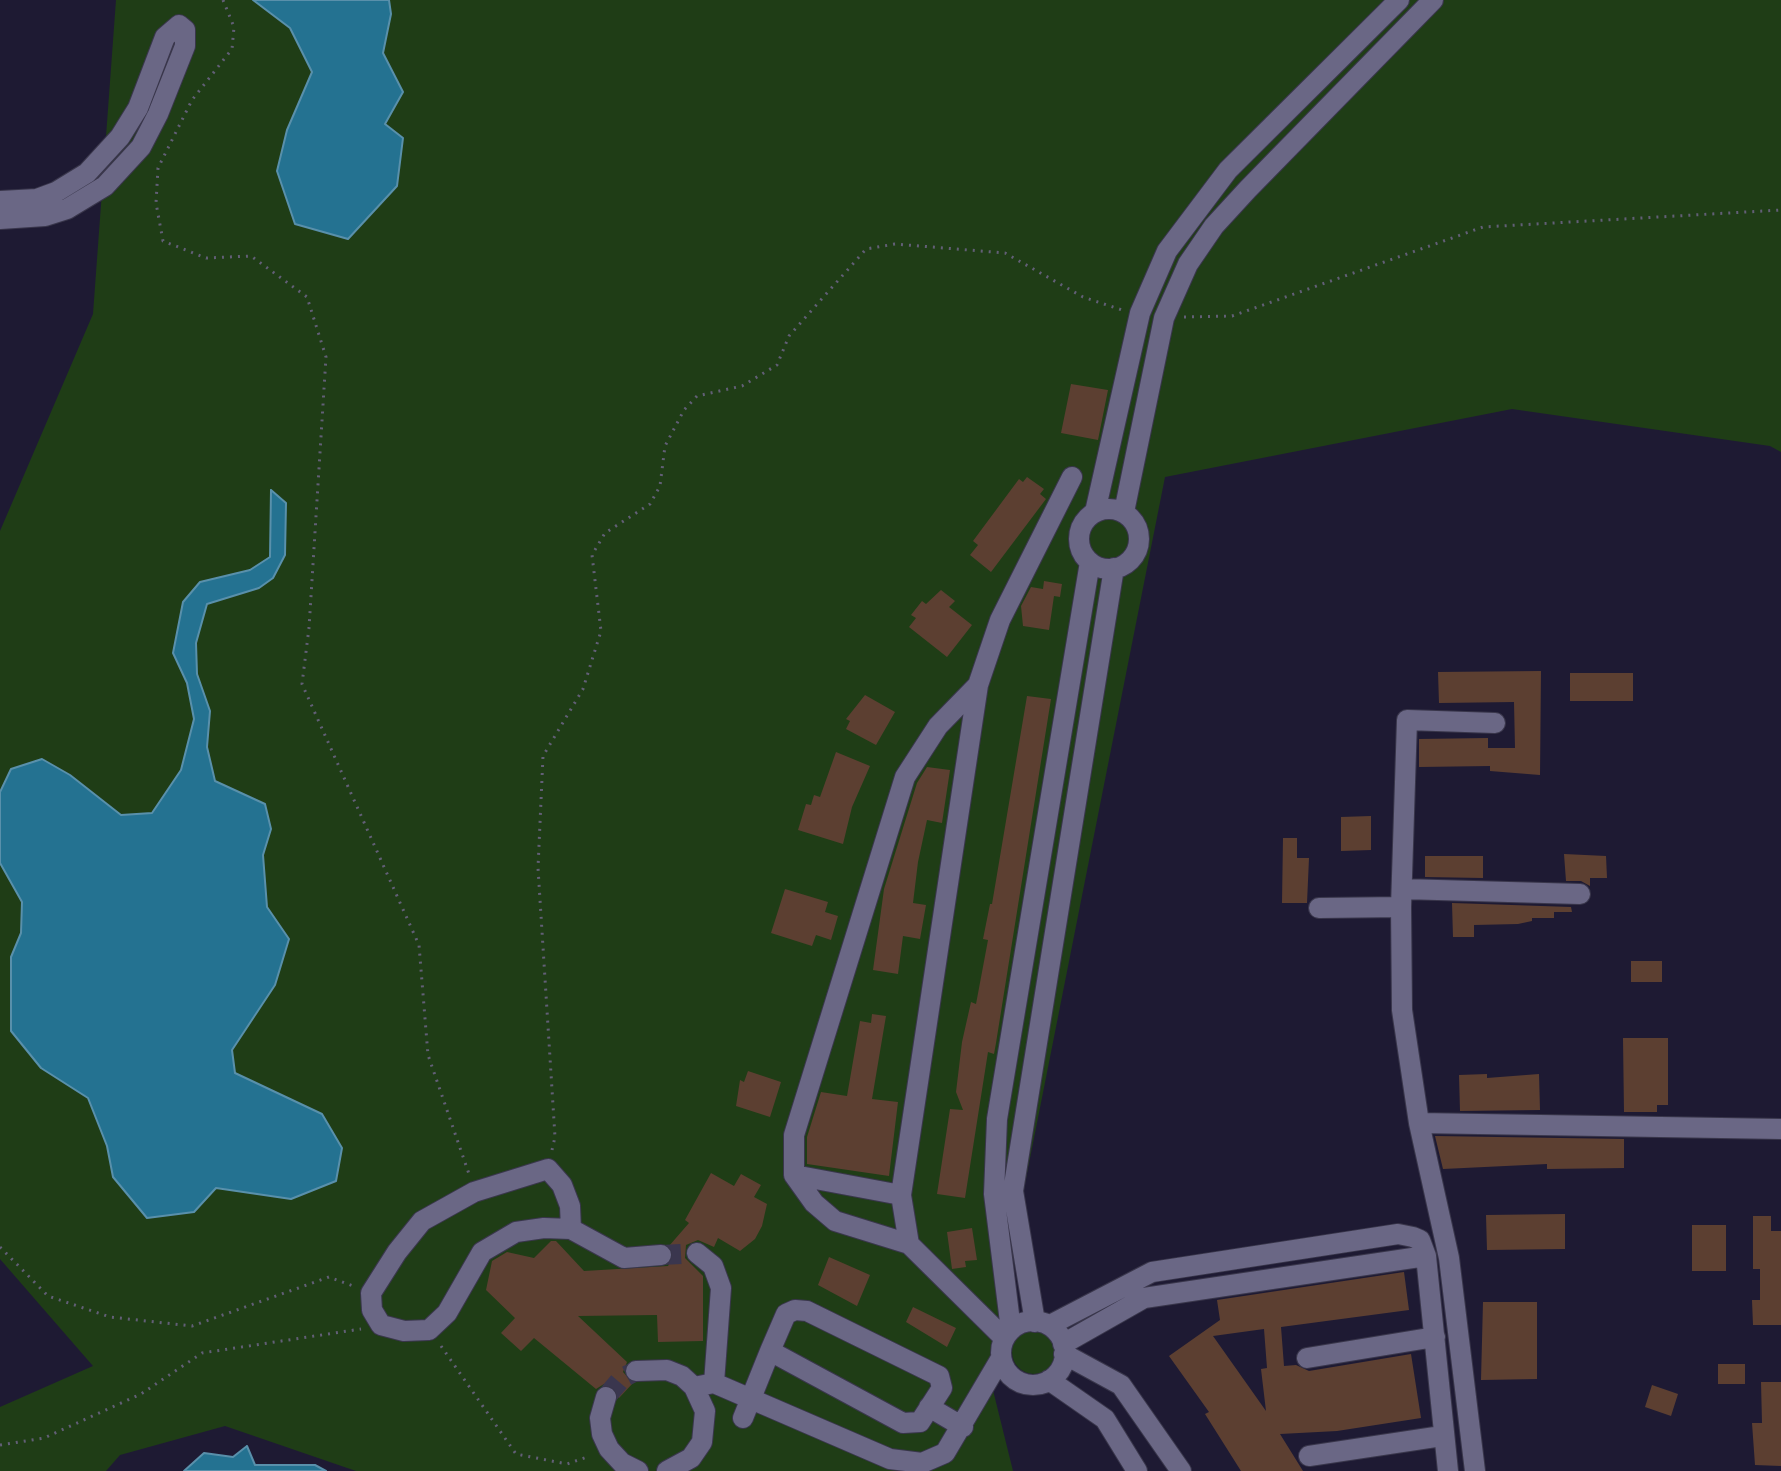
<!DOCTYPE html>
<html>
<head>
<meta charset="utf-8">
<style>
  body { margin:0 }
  canvas { display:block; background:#1e1a33 }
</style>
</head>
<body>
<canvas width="1781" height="1471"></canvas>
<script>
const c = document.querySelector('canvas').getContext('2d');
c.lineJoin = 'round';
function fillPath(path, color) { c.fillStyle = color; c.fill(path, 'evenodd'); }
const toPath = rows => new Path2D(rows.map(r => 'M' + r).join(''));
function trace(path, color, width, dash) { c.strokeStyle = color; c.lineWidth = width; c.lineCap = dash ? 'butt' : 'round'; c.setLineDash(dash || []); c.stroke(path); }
const green = toPath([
  [116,0,1781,0,1781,452,1770,446,1512,409,1165,477,988,1370,1013,1471,356,1471,225,1426,120,1455,106,1471,0,1471,0,1407,93,1366,0,1259,0,531,93,314],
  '1012 1352a22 22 0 1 1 44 0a22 22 0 1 1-44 0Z'
]);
const water = toPath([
  [253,0,389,0,391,14,383,53,403,92,385,124,403,138,397,186,348,239,295,224,277,171,287,130,312,72,290,28,253,0],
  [271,490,286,503,285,555,273,578,259,588,207,604,196,643,197,674,210,711,207,747,215,781,265,804,271,829,263,855,267,907,289,939,275,985,232,1050,235,1073,322,1114,342,1148,336,1181,291,1199,216,1188,194,1212,147,1218,113,1177,107,1146,88,1098,41,1068,11,1031,11,957,21,933,22,902,0,863,0,792,11,769,42,759,70,775,121,815,152,813,181,770,194,719,187,683,173,653,183,602,200,582,250,570,270,557,271,490],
  [247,1446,255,1465,315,1465,326,1471,184,1471,204,1453,233,1457,247,1446]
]);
const building = toPath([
  [1071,384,1108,390,1098,440,1061,433],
  [1027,477,1044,489,1040,494,1046,499,991,572,970,555,978,545,973,541,1019,479,1023,482],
  [1044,581,1062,584,1060,597,1054,596,1049,630,1023,626,1021,606,1031,587,1043,589],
  [941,590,955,601,949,607,972,625,947,657,909,627,916,618,911,615,922,601,926,604],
  [1541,671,1540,775,1490,771,1490,766,1419,767,1419,739,1488,738,1488,748,1515,748,1514,702,1439,703,1438,672],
  [1570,673,1633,673,1633,701,1570,701],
  [865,695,895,712,876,745,846,729,850,721,846,719],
  [1027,696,1051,699,996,1043,994,1054,988,1052,965,1198,937,1194,950,1109,963,1110,956,1092,962,1042,971,1002,976,1004,988,940,983,939,990,904,992,904],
  [836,752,870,766,852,807,843,844,798,830,806,804,811,805,814,795,820,797],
  [927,767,950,770,942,823,927,820,918,862,913,903,926,905,920,939,903,936,898,974,873,970,884,889,917,783],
  [1371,816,1371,850,1341,851,1341,817],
  [1283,838,1297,838,1297,858,1309,858,1307,903,1282,903],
  [1564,854,1606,856,1607,878,1590,878,1590,886,1581,881,1566,881],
  [1425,856,1483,856,1483,878,1425,877],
  [785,889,828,902,825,912,838,916,831,940,816,935,812,946,771,933],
  [1452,903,1571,907,1572,912,1554,912,1554,918,1532,918,1532,921,1518,924,1474,925,1474,937,1453,937],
  [1631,961,1662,961,1662,982,1631,982],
  [872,1014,886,1016,872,1099,898,1102,889,1176,807,1164,807,1137,821,1092,847,1096,860,1021,871,1023],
  [1623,1038,1668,1038,1668,1105,1657,1105,1657,1112,1624,1112],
  [748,1071,781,1082,770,1117,736,1106,740,1080,744,1082],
  [1487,1074,1487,1078,1539,1074,1540,1110,1460,1111,1459,1075],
  [1435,1136,1624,1139,1624,1168,1547,1169,1547,1164,1443,1169],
  [711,1173,734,1186,741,1174,761,1185,754,1197,767,1204,762,1226,755,1239,740,1251,718,1238,714,1247,698,1240,686,1245,685,1258,703,1276,703,1341,658,1342,657,1315,578,1316,627,1362,623,1372,633,1383,619,1398,615,1387,604,1384,596,1389,534,1338,521,1351,501,1333,515,1318,486,1290,492,1261,507,1252,534,1258,551,1241,556,1241,584,1271,668,1266,674,1255,669,1246,689,1223,685,1220],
  [1565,1214,1565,1249,1487,1250,1486,1215],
  [1753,1216,1771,1216,1771,1231,1781,1231,1781,1325,1753,1325,1752,1300,1760,1300,1760,1269,1753,1269],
  [1692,1225,1726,1225,1726,1271,1692,1271],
  [972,1228,977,1260,965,1261,966,1267,952,1269,947,1232],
  [829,1257,870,1275,857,1306,818,1285],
  [1404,1272,1409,1310,1281,1327,1284,1366,1296,1365,1309,1371,1411,1354,1421,1418,1337,1431,1280,1434,1303,1471,1241,1471,1205,1414,1209,1412,1169,1356,1220,1320,1217,1300],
  [1264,1329,1267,1368,1261,1369,1266,1411,1213,1336],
  [1483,1302,1537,1302,1537,1379,1481,1380],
  [913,1307,956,1328,947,1347,906,1322],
  [1718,1364,1745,1364,1745,1384,1718,1384],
  [1761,1382,1781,1382,1781,1466,1755,1465,1752,1423,1762,1423],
  [1652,1385,1678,1394,1671,1416,1645,1407]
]);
const minorTunnel = toPath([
  [661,1255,697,1253],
  [606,1397,622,1378,636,1371]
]);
const path = toPath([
  [223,0,234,27,232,49,192,100,158,168,156,203,163,241,206,258,251,256,307,297,326,357,309,628,302,684,419,945,428,1055,469,1174],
  [1184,317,1232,316,1483,227,1781,210],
  [552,1150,555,1137,538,868,543,756,583,689,601,631,592,555,605,533,650,504,660,486,665,446,684,410,697,396,742,386,777,365,789,336,866,249,895,244,1005,253,1083,297,1122,310],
  [0,1247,48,1296,110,1317,192,1326,329,1277,353,1286],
  [441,1346,516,1454,567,1464,590,1456],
  [0,1445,44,1438,141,1394,202,1353,361,1329]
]);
const minor = toPath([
  [0,201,37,199,56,192,87,173,120,137,138,108,165,37,179,25,185,30,185,46,158,114,141,147,105,186,67,209,45,216,0,219],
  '1079 539a30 30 0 1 1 60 0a30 30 0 1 1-60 0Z',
  [1095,512,1140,313,1167,251,1228,170,1399,0],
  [1124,512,1164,318,1188,264,1214,226,1248,189,1433,0],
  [1402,889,1580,894],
  [1319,908,1401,907],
  [1419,1123,1781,1129],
  [794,1175,901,1195],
  [571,1229,570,1206,562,1185,548,1169,474,1192,422,1221,397,1252,371,1293,372,1310,381,1325,404,1331,429,1330,447,1313,482,1252,516,1232,544,1228,571,1229,624,1258,661,1255],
  [909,1244,835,1221,814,1203,794,1175,794,1135,905,777,938,726,978,685],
  [697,1253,713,1266,721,1288,714,1383],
  '1001 1353a32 32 0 1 1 64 0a32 32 0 1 1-64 0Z',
  [1035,1322,1013,1191,1114,568],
  [1050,1325,1152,1272,1398,1234,1413,1237,1420,1240,1426,1256,1448,1471],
  [1011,1330,994,1194,997,1119,1090,562],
  [1004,1338,909,1244,901,1195,978,685,1000,620,1072,477],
  [1063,1344,1144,1298,1426,1256],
  [1064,1354,1121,1385,1181,1471],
  [1307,1358,1435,1337],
  [636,1371,667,1370,682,1376,694,1387,705,1411,702,1442,691,1458,667,1471],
  [1049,1380,1105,1419,1137,1471],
  [694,1387,714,1383,890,1459,922,1463,945,1453,1001,1358],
  [606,1397,600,1418,602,1434,609,1449,622,1463,638,1471],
  [929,1407,963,1427],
  [743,1418,770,1351,786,1314,795,1310,807,1311,939,1376,942,1388,920,1422,903,1423,770,1351],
  [1309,1456,1442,1436],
  [1475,1471,1449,1258,1419,1123,1402,1010,1401,907,1407,720,1495,723]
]);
fillPath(green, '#1f3d16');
fillPath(water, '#247291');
trace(water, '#5990ab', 2);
fillPath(building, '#5c3f31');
trace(minorTunnel, '#3a364e', 20, [20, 10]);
trace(minor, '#39364b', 22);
trace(path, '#625f76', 3, [2, 6]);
trace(minor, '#6a6785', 20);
</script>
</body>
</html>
